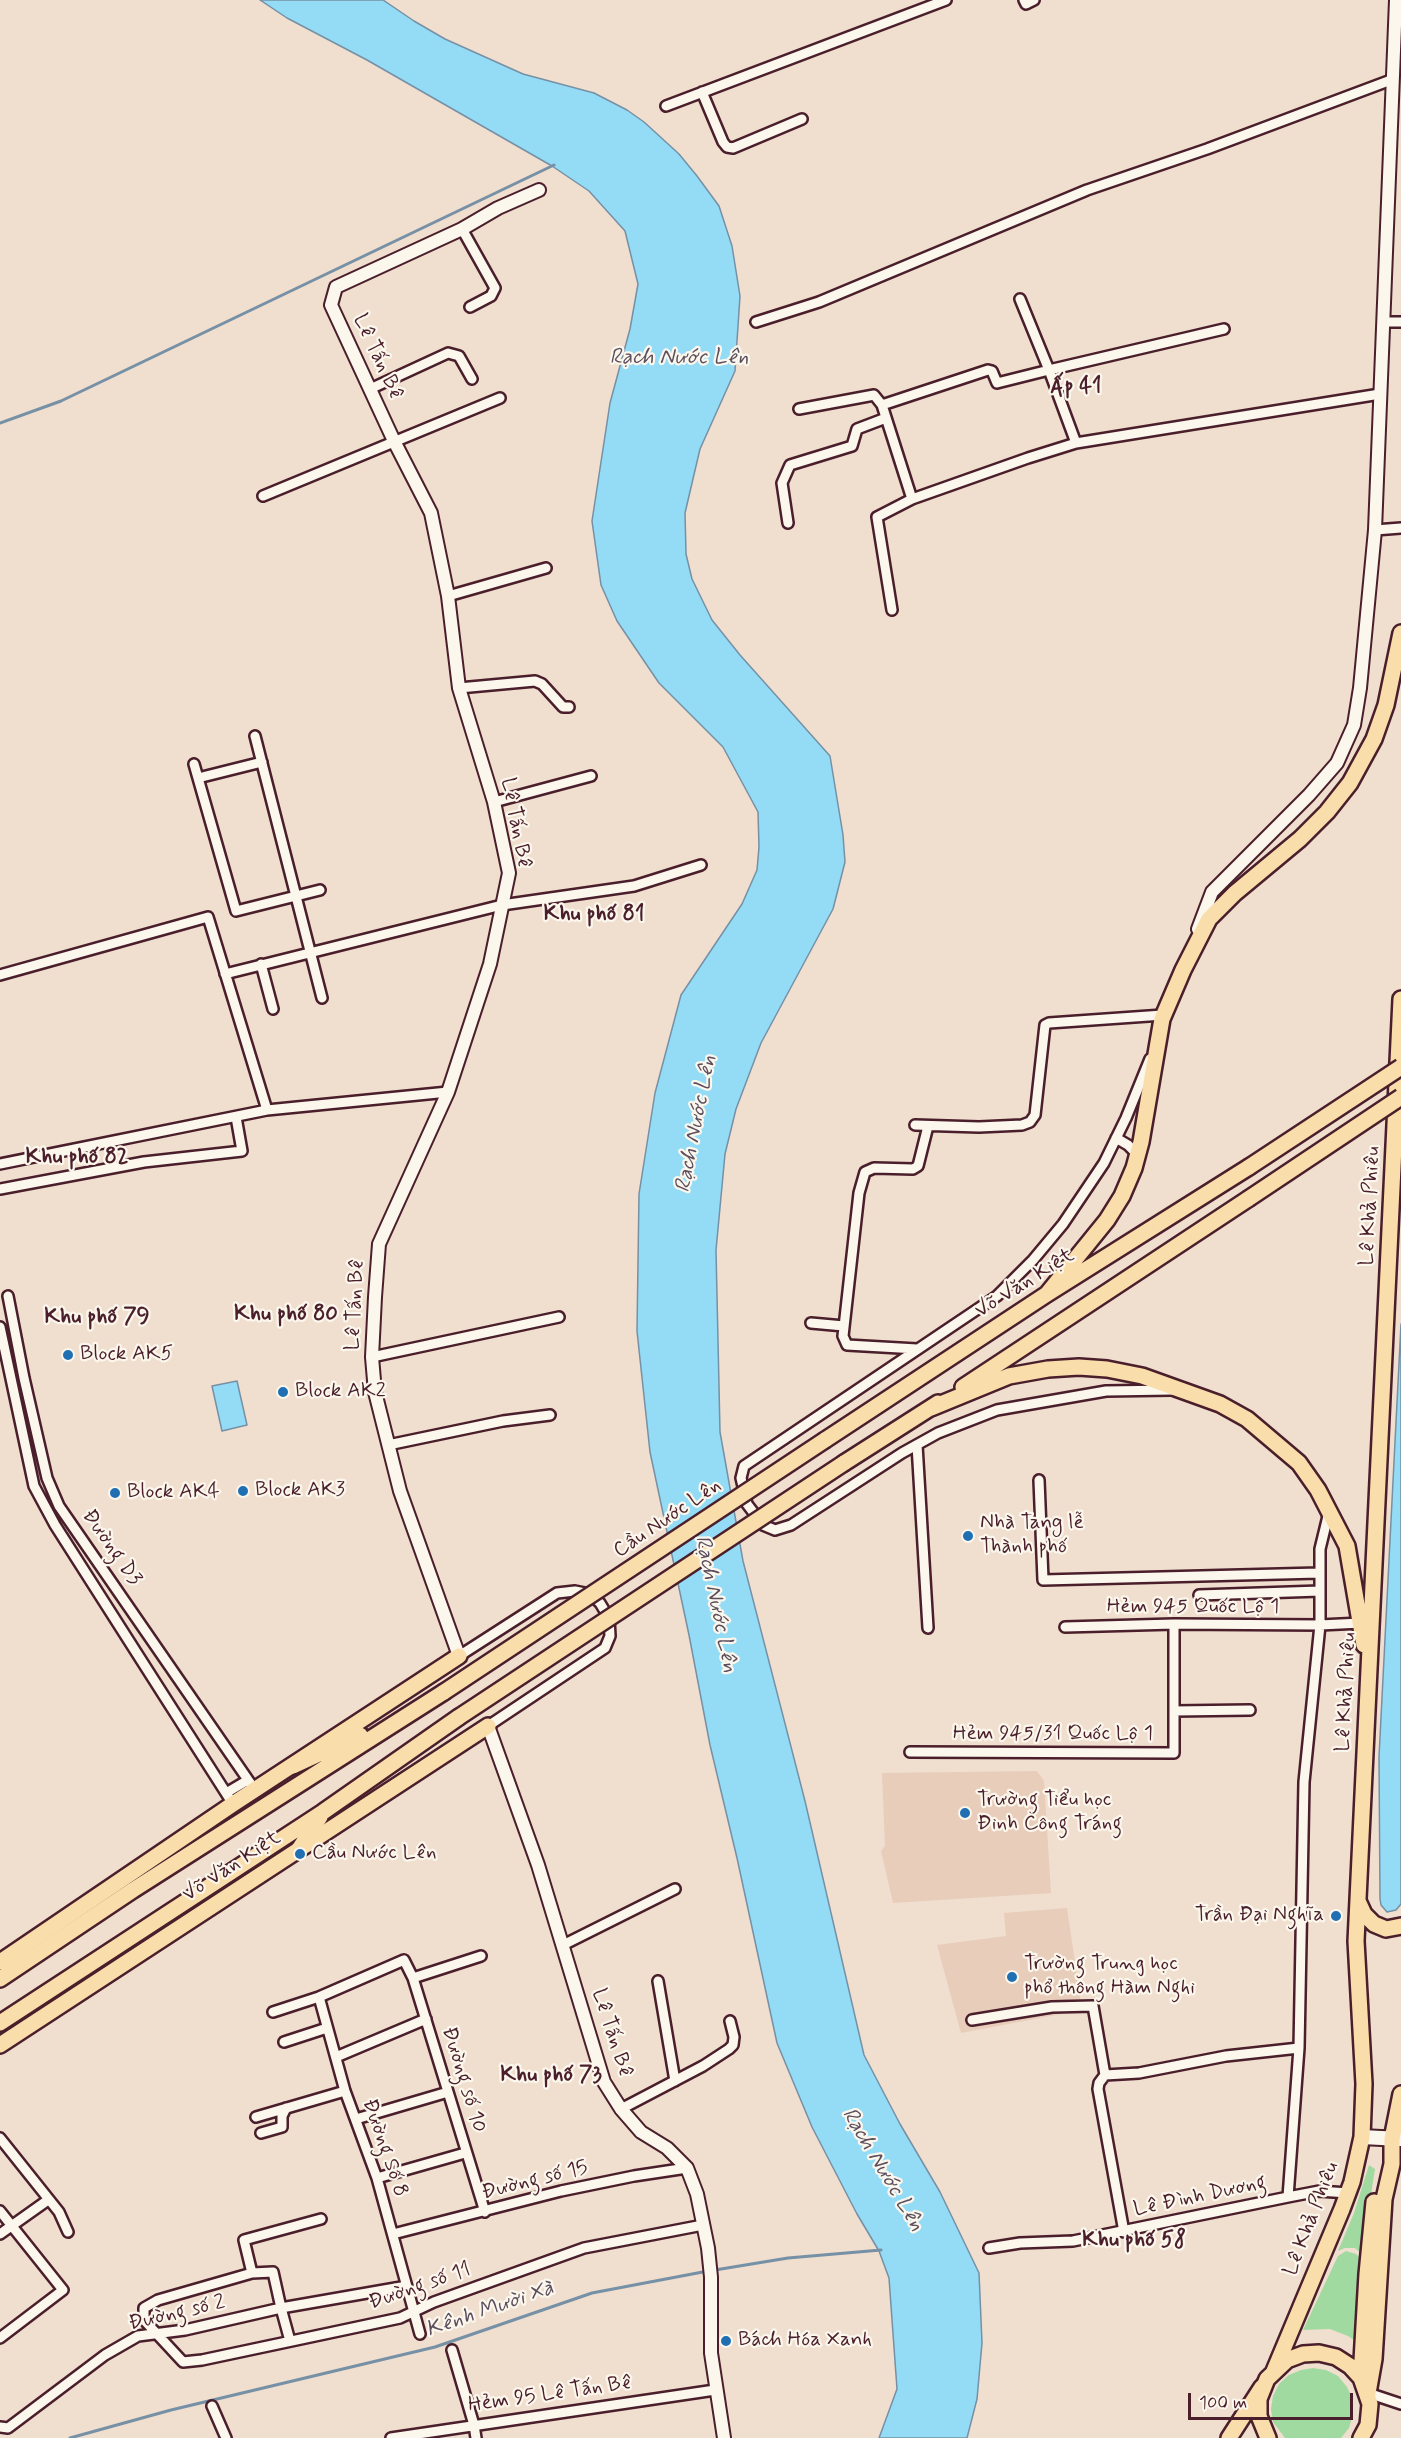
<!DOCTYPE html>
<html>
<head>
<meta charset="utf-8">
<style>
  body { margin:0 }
  #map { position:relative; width:1401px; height:2438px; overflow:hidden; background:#f0decf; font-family:Mynerve,sans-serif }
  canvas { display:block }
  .scale { position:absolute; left:1188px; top:2393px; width:165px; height:27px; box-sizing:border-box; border:3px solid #4a1f2b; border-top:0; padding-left:8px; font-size:18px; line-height:21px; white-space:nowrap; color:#4a1f2b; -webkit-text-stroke:4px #fbf7ec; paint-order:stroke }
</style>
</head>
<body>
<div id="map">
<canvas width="1401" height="2438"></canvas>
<div class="scale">100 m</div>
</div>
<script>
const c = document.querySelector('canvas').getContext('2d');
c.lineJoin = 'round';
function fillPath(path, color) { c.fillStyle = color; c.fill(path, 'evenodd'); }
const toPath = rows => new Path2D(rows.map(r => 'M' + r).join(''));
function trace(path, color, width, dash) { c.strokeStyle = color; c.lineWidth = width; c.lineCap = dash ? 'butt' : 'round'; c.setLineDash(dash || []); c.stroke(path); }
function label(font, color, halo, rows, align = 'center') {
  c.font = font + ' Mynerve,sans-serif'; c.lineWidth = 4.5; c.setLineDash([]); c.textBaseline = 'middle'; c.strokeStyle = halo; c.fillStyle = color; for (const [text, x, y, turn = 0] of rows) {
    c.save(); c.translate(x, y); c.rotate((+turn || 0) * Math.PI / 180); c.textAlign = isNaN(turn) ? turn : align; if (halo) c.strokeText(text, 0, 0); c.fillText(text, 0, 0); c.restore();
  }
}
const built = toPath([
  [1037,1771,1044,1781,1051,1893,893,1903,881,1851,885,1846,882,1773],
  [1067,1908,1082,2010,961,2033,937,1945,1006,1936,1004,1913]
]);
const green = toPath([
  [1369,2165,1375,2169,1369,2207,1366,2258,1355,2248,1345,2248,1338,2251,1354,2213],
  [1346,2251,1356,2254,1363,2261,1360,2344,1348,2336,1330,2329,1303,2330,1338,2256],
  [1313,2368,1326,2370,1338,2376,1347,2387,1353,2400,1353,2414,1349,2428,1341,2438,1285,2438,1273,2422,1271,2409,1273,2396,1279,2384,1289,2375,1301,2370]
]);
const water = toPath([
  [260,0,383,0,414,21,445,39,523,74,594,93,627,110,644,122,679,154,697,176,719,206,732,246,740,296,735,371,700,449,685,513,686,554,692,579,712,620,740,655,830,756,843,835,845,862,833,909,761,1043,736,1109,725,1154,716,1250,720,1432,743,1561,805,1801,864,2055,900,2124,940,2192,979,2273,982,2343,977,2399,967,2438,879,2438,897,2389,889,2278,879,2251,857,2214,812,2127,777,2043,737,1858,710,1745,689,1635,650,1452,637,1331,639,1194,655,1093,681,995,742,904,757,870,759,847,758,812,723,747,659,683,617,621,601,585,592,521,610,403,630,329,638,284,625,231,589,191,552,166,367,60,287,18,260,0],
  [1401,1324,1401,1904,1396,1910,1387,1912,1381,1905,1380,1899,1379,1757,1401,1324],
  [237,1381,247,1425,222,1431,212,1386,237,1381]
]);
const stream = toPath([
  [0,423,61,401,554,165],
  [715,2270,788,2258,881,2250],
  [70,2438,171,2410,435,2347,592,2293,708,2271]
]);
const minor = toPath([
  [1024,0,1026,4,1034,0],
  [702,92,723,142,727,147,733,148,802,119],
  [666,106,946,0],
  [462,229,495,288,491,296,470,307],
  [756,322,819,302,1087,190,1207,149,1391,80],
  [1383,322,1401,322],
  [1224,329,1049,370,1076,443,1380,394],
  [370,389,448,353,459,356,472,379],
  [882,405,912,499,877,517,892,610],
  [799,409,874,395,882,405,988,370,992,371,997,383,1049,370,1020,299],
  [263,496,500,398],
  [912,499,1028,458,1076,443],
  [788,523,782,483,790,465,852,446,857,429,886,418],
  [1375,530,1401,528],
  [448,596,546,568],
  [459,688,535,681,542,684,563,707,569,707],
  [255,736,322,998],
  [194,764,236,911,320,890],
  [198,778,262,762],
  [494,802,591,776],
  [261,964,273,1009],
  [225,974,502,905,634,886,701,865],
  [0,975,208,917,267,1110],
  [1150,1059,1126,1118,1104,1163,1063,1224,1033,1260,997,1296,744,1466,741,1478,747,1504,763,1525,775,1530,791,1525,902,1453,938,1433,997,1410,1106,1391,1172,1390],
  [915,1125,979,1127,1022,1125,1030,1122,1035,1115,1045,1025,1049,1023,1163,1015],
  [1116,1138,1128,1145,1138,1155],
  [0,1164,267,1110,448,1092],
  [0,1189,144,1162,242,1151,236,1117],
  [8,1296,24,1378,47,1478,59,1506,255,1790],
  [811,1323,844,1326],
  [0,1327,34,1486,55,1525,233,1804],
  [917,1349,847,1345,843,1336,859,1193,865,1172,874,1168,913,1169,918,1166,928,1126],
  [372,1357,559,1317],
  [388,1445,503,1421,550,1415],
  [917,1445,928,1628],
  [1039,1480,1043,1580,1319,1573],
  [1199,1595,1320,1591],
  [1065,1627,1174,1624,1320,1625,1361,1623],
  [459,1656,557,1593,575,1591,590,1594,600,1603,609,1618,610,1636,605,1648,488,1726],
  [1174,1711,1250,1710],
  [910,1752,1174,1753,1174,1624],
  [226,1793,248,1780],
  [563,1945,675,1889],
  [413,1978,481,1956],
  [658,1981,675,2081],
  [319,1997,345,2091,377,2178,420,2334],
  [273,2012,319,1997,404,1960,413,1978,485,2212],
  [972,2020,1052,2007,1093,2006,1105,2075,1139,2073,1226,2056,1299,2048],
  [284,2042,327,2028],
  [336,2057,426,2019],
  [1105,2075,1099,2083,1098,2089,1124,2232],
  [621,2109,703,2066,729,2049,733,2045,734,2037,730,2021],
  [256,2117,345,2091],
  [356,2119,448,2092],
  [261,2133,282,2127,282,2116,286,2108],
  [0,2138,59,2212,68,2232],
  [377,2178,465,2153],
  [1288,2197,1299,2048,1304,1782,1320,1625,1320,1549,1329,1512],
  [0,2211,63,2290,0,2338],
  [0,2234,48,2200],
  [393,2234,561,2191,634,2176,687,2168],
  [989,2248,1020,2243,1073,2241,1288,2197,1319,2191,1348,2193],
  [252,2273,244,2240,321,2219],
  [407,2286,281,2308,273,2272,252,2273,158,2300,144,2308,144,2320,183,2362,202,2360,400,2318,434,2302,584,2248,703,2225],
  [452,2350,474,2425,476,2438],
  [1368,2393,1401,2404],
  [212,2406,226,2438],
  [0,2427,8,2428,105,2355,138,2336,185,2330,281,2308,290,2341],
  [391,2438,715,2390]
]);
const tertiary = toPath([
  [1198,929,1212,892,1309,795,1337,763,1354,725,1360,688,1375,530,1396,0],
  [459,1656,400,1491,375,1392,372,1357,375,1297,379,1244,448,1092,490,964,509,873,494,802,459,688,448,596,431,513,394,441,331,305,336,287,462,229,498,208,539,190],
  [488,1726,538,1865,604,2082,621,2109,641,2132,667,2148,687,2168,697,2194,708,2248,711,2277,711,2353,724,2438]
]);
const secondary = toPath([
  [1362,2137,1401,2139]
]);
const primary = toPath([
  [0,1962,233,1804,459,1656],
  [0,2045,488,1726],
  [1229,2438,1262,2387]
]);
const trunk = toPath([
  [1047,1294,1107,1220,1122,1196,1134,1168,1141,1142,1162,1019,1183,970,1209,919,1235,893,1300,839,1327,812,1350,783,1374,739,1386,705,1401,633],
  [963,1387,1248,1199],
  [931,1408,1009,1376,1048,1369,1079,1367,1107,1369,1142,1376,1220,1404,1247,1419,1299,1463,1318,1490,1347,1546,1364,1645],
  [825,1440,1047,1294,1249,1167],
  [844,1463,938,1403],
  [293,1766,360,1735],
  [299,1849,320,1817],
  [1358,1901,1364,1914,1374,1924,1386,1929,1401,1926],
  [0,1979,133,1890,444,1692],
  [0,2023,323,1812,459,1717],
  [1274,2371,1342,2209,1352,2182,1362,2137,1364,2084,1356,1941,1401,999],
  [1361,2378,1367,2274,1374,2202],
  [1368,2393,1374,2359,1384,2199,1392,2164,1392,2139,1401,2094],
  [1268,2438,1259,2416,1259,2399,1267,2379,1287,2360,1303,2354,1319,2353,1336,2357,1350,2366,1361,2378,1370,2404,1368,2425,1361,2438]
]);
const trunkBridge = toPath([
  [1249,1167,1401,1067],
  [1248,1199,1401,1097],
  [444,1692,825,1440],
  [459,1717,844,1463]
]);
const markers = [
  [68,1355,6,"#1f6fb2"],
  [283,1392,6,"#1f6fb2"],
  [243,1491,6,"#1f6fb2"],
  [115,1493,6,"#1f6fb2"],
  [968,1536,6,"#1f6fb2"],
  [965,1813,6,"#1f6fb2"],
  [300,1854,6,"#1f6fb2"],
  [1336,1916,6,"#1f6fb2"],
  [1012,1977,6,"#1f6fb2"],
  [726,2341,6,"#1f6fb2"]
];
const streetNames = [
  ["Lê Tấn Bê",377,357,65],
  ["Lê Tấn Bê",515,823,79],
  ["Lê Khả Phiêu",1371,1206,-87],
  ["Võ Văn Kiệt",1025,1284,-32],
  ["Lê Tấn Bê",356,1305,-87],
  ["Cầu Nước Lên",668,1519,-34],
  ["Đường D3",111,1548,55],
  ["Hẻm 945 Quốc Lộ 1",1193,1608],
  ["Lê Khả Phiêu",1347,1692,-87],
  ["Hẻm 945/31 Quốc Lộ 1",1053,1735],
  ["Võ Văn Kiệt",232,1867,-33],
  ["Lê Tấn Bê",611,2033,72],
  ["Đường số 10",463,2080,73],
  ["Đường Số 8",384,2148,71],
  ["Đường số 15",535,2181,-14],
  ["Lê Đình Dương",1200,2197,-12],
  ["Lê Khả Phiêu",1312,2219,-69],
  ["Đường số 11",420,2287,-19],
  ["Đường số 2",177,2314,-13],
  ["Hẻm 95 Lê Tấn Bê",550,2395,-8]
];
const poiNames = [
  ["Block AK5",80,1355],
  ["Block AK2",295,1392],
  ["Block AK3",255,1491],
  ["Block AK4",127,1493],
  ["Nhà Tang lễ",980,1524],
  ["Thành phố",980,1548],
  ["Trường Tiểu học",977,1801],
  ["Đinh Công Tráng",977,1825],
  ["Cầu Nước Lên",312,1854],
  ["Trần Đại Nghĩa",1324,1916,"right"],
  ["Trường Trung học",1024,1965],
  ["phổ thông Hàm Nghi",1024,1989],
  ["Bách Hóa Xanh",738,2341]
];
const waterNames = [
  ["Rạch Nước Lên",679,358],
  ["Rạch Nước Lên",697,1124,-79],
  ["Rạch Nước Lên",715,1604,78],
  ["Rạch Nước Lên",882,2170,59],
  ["Kênh Mười Xà",490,2310,-19]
];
const neighbourhoodNames = [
  ["Ấp 41",1076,387],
  ["Khu phố 81",594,915],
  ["Khu phố 82",77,1158],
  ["Khu phố 80",286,1315],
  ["Khu phố 79",97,1318],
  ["Khu phố 73",551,2076],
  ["Khu phố 58",1134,2241]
];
fillPath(built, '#e8cdba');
fillPath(green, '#a0daa0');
fillPath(water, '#94dcf6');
trace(water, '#7690a5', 1.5);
trace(stream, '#7690a5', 3);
trace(minor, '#4a1f2b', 14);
trace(tertiary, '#4a1f2b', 16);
trace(secondary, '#4a1f2b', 18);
trace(primary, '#4a1f2b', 20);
trace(trunk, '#4a1f2b', 20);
trace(minor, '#fbf7ec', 9);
trace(tertiary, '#fbf7ec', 12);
trace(secondary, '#fbf7ec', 14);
trace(primary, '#f9ddab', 15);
trace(trunk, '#f9ddab', 15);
trace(trunkBridge, '#4a1f2b', 20, []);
trace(trunkBridge, '#f9ddab', 15);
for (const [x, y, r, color] of markers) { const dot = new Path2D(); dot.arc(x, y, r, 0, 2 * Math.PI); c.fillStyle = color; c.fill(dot); trace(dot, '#fbf7ec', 2); }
label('21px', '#4a1f2b', '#fbf7ec', streetNames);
label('21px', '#4a1f2b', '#fbf7ec', poiNames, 'left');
label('italic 22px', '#5c4e5e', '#fbf7ec', waterNames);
label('bold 22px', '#4a1f2b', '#fbf7ec', neighbourhoodNames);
</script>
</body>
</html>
